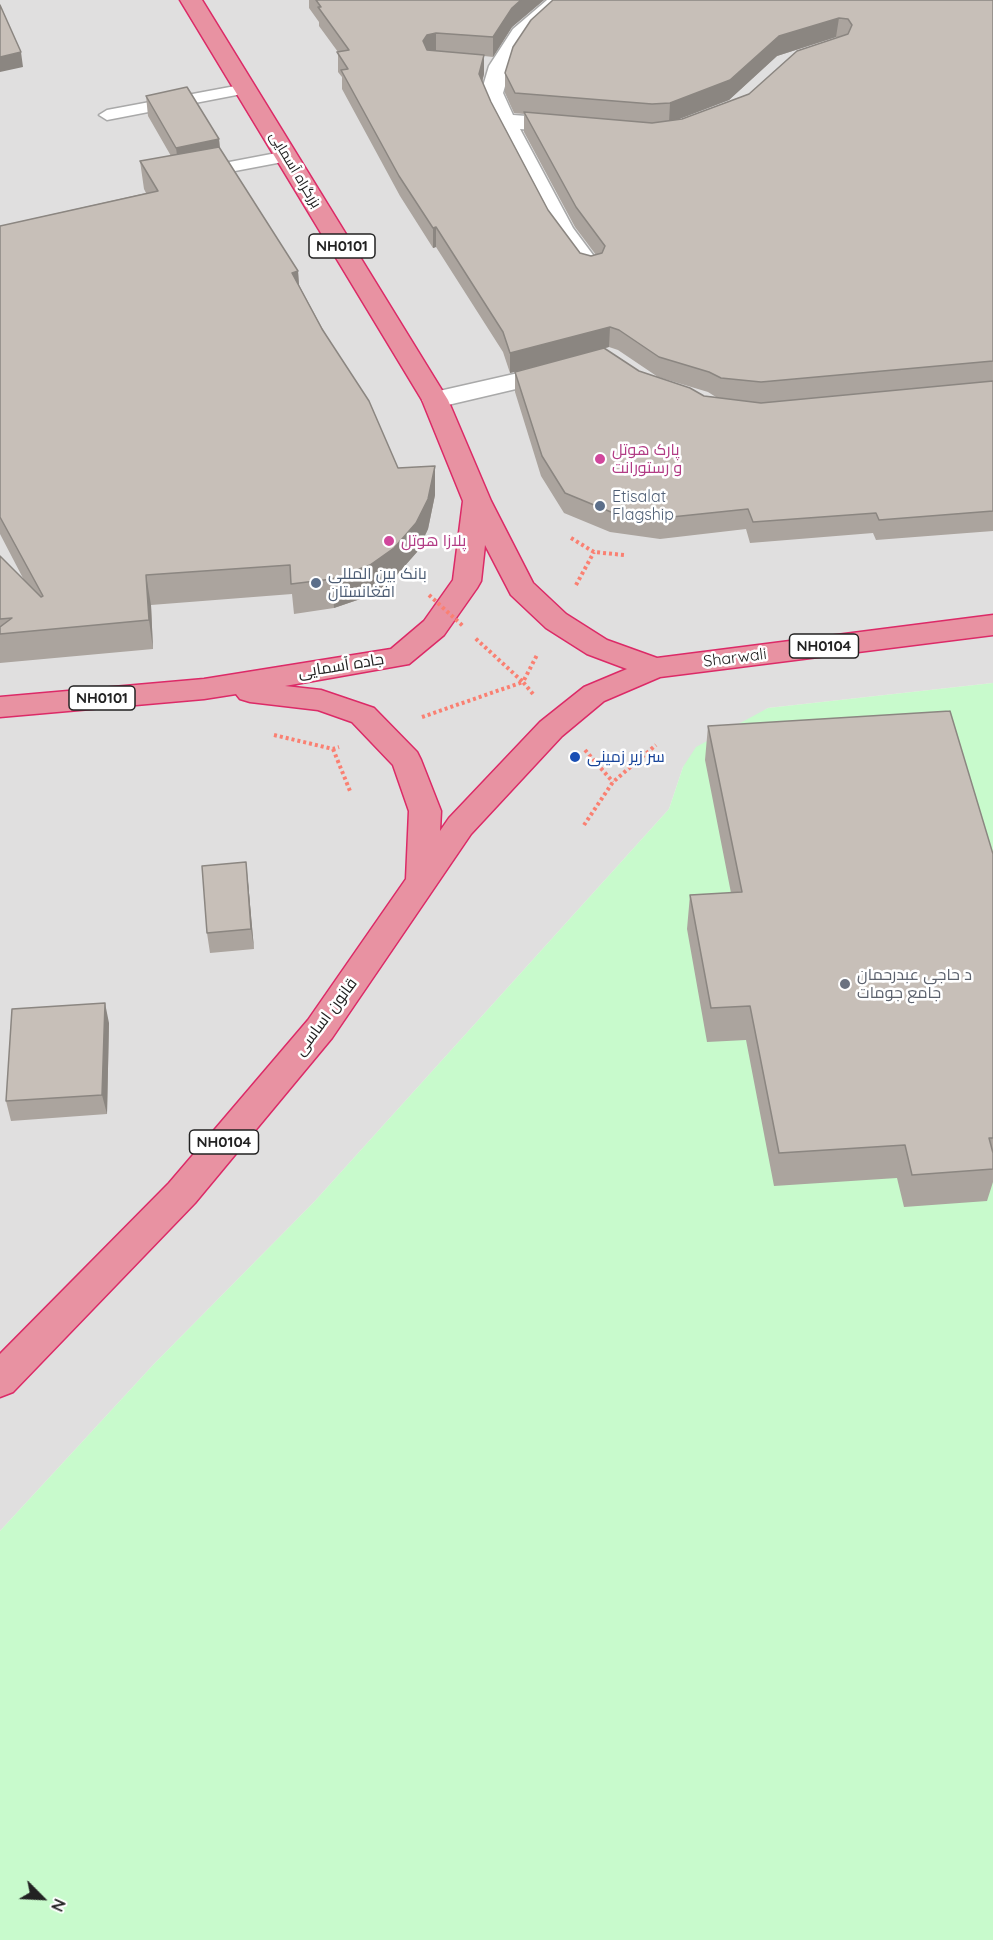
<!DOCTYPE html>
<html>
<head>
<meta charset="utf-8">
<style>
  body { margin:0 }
  #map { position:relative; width:993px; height:1940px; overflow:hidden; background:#f2efe9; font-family:Quicksand,sans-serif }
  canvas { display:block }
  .north { position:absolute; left:12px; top:1868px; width:60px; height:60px; -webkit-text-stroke:4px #fff; paint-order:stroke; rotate:114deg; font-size:16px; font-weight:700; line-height:24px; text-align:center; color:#222 }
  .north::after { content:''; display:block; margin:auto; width:21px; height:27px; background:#222; clip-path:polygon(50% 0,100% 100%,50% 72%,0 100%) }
</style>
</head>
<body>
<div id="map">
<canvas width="993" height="1940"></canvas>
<div class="north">N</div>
</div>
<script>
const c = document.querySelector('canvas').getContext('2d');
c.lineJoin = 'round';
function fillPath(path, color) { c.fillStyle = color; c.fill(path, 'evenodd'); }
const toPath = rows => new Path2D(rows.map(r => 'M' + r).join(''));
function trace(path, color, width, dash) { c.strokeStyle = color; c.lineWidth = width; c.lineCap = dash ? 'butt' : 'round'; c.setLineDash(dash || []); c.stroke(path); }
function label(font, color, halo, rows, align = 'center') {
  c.font = font + ' Quicksand,Cairo,sans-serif'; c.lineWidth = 5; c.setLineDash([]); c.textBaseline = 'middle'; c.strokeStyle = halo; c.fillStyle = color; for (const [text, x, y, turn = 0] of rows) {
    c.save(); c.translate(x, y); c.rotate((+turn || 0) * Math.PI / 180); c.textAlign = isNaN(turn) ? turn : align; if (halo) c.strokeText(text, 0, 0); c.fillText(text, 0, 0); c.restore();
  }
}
const residential = toPath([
  [0,0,993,0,993,683,768,708,683,767,669,809,314,1202,154,1364,0,1531]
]);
const park = toPath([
  [993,683,993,1940,0,1940,0,1531,154,1364,314,1202,669,809,683,767,696,747,768,708]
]);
const path = toPath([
  [571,538,594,552,624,555],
  [576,585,594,552],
  [533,694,523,682,537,655],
  [422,717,523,682,474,637],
  [274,735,333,749,339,747],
  [333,749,350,791],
  [585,750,613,782],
  [584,825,613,782,656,745]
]);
const lane = toPath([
  [246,84,254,89,252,92,107,120,99,115,107,110,246,84],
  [287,151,293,152,295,156,293,160,198,178,190,173,198,168,287,151]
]);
const street = toPath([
  [547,0,571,0,529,38,511,66,503,93,513,115,568,119,576,121,579,126,576,131,568,133,520,129,573,228,599,263,596,268,587,270,578,268,550,229,493,121,481,93,489,66,513,29,547,0],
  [558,364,567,367,571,372,567,377,435,408,426,406,422,400,426,394,558,364]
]);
const highway = toPath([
  [180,0,202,0,448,400,491,501,533,583,566,614,607,640,657,658,993,615,993,635,660,677,604,701,562,736,471,834,332,1038,195,1203,13,1392,0,1397,0,1354,169,1183,308,1020,406,879,409,811,393,765,352,722,318,710,250,702,240,699,236,694,204,699,0,717,0,697,204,679,391,649,424,621,453,580,463,501,422,400,180,0],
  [485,545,511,595,546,628,587,654,627,669,584,687,540,722,449,818,440,831,441,811,421,760,417,752,374,708,321,690,285,686,409,664,444,635,477,588,481,581,485,545]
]);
const pathBridge = toPath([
  [429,595,464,627]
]);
const wall = toPath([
  [309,0,544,0,512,27,493,57,484,56,484,74,482,82,491,102,548,210,580,253,591,256,596,255,575,227,524,132,524,114,514,113,505,93,505,73,513,47,993,0,993,531,876,540,873,533,750,543,746,529,660,539,610,532,564,513,541,476,515,392,515,372,639,371,704,396,716,397,708,392,658,377,618,350,609,347,510,373,503,352,436,247,433,248,400,196,342,89,342,77,338,72,338,52,319,26,319,22,309,8],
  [836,37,838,37,749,94,682,119,676,120,729,100,777,56],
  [146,96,219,139,220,150,298,271,299,285,398,468,435,495,428,529,417,552,395,577,372,595,334,608,294,614,292,594,151,605,153,649,0,663,0,556,25,582,0,534,0,226,146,193,144,189,140,161,171,156,148,116],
  [708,726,993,854,993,1182,987,1201,904,1207,897,1178,774,1186,746,1040,707,1042,687,929,690,895,731,893,705,760],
  [248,882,254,949,210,953,207,933],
  [109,1023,107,1114,11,1121,6,1101]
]);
const shadedWall = toPath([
  [521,0,544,0,512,27,493,57,493,37,512,8],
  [839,18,836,37,777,56,729,100,669,123,670,103,779,36],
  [436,33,436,53,427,55,423,41,427,35],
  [21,52,23,67,0,72,0,57],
  [484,55,484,74,479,94,479,74],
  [219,139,221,160,179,169,176,148],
  [436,227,436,247,433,248,433,228],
  [298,271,300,300,292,273],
  [610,327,609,347,510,373,510,353],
  [435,466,435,495,428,529,417,552,395,577,372,595,334,608,332,579],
  [146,575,151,605,153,649,149,620],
  [246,862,248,882,254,949,251,929],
  [105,1003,109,1023,107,1114,102,1095]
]);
const building = toPath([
  [316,0,521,0,512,8,493,37,436,33,427,35,423,41,427,50,484,55,479,74,491,102,548,210,580,253,591,256,602,253,605,246,576,207,524,112,652,123,682,119,749,94,797,51,848,34,852,25,848,19,839,18,779,36,730,80,670,103,652,104,515,93,505,73,513,47,531,20,553,0,993,0,993,361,761,382,721,378,709,372,659,357,619,330,610,327,510,353,503,332,436,227,433,228,399,176,341,70,348,69,337,52,349,50,318,7,321,7,316,0],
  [0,5,21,52,0,57,0,5],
  [187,87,219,139,176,148,146,96,187,87],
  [219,147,298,271,292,273,322,329,369,401,398,468,435,466,428,499,416,523,394,548,370,565,332,579,291,584,290,565,146,575,149,620,0,634,0,627,12,618,0,619,0,556,41,597,43,596,0,517,0,226,158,191,140,161,219,147],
  [604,348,639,371,690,388,704,396,761,403,993,381,993,511,879,520,876,513,753,522,748,509,662,518,611,512,565,493,542,456,515,372,604,348],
  [950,711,993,854,993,1138,989,1138,993,1153,993,1169,912,1175,905,1145,779,1153,750,1006,711,1008,690,895,742,892,708,726,950,711],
  [246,862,251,929,207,933,202,866,246,862],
  [105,1003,102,1095,6,1101,12,1009,105,1003]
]);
const markers = [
  [600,459,6,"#d1479c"],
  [600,506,6,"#5c6f8a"],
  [389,541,6,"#d1479c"],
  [316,583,6,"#5c6f8a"],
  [575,757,6,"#1a4fb4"],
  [845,984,6,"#6b7280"]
];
const farStreetnames = [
  ["بزرگراه آسمایی",295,170,59]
];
const shields = [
  [342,246,66],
  [824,646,69],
  [102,698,66],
  [224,1142,69]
];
const shieldNames = [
  ["NH0101",342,246],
  ["NH0104",824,646],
  ["NH0101",102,698],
  ["NH0104",224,1142]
];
const hotelNames = [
  ["پارک هوتل",612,450],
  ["و رستورانت",612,468],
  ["پلازا هوتل",401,541]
];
const serviceNames = [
  ["Etisalat",612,497],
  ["Flagship",612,515],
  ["بانک بین المللی",328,574],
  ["افغانستان",328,592]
];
const streetNames = [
  ["Sharwali",735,658,-7],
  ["جاده آسمایی",341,666,-9],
  ["قانون اساسی",326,1017,-53]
];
const transitNames = [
  ["سر زیر زمینی",587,757]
];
const worshipNames = [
  ["د حاجي عبدرحمان",857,975],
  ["جامع جومات",857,993]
];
fillPath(residential, '#e0dfdf');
fillPath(park, '#c8facc');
trace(lane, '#a9a9a9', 3);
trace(street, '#a9a9a9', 3);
trace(highway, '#dc2a67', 3);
trace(path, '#fa8072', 4, [3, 3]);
fillPath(lane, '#fff');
fillPath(street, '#fff');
fillPath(highway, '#e892a2');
trace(pathBridge, '#fa8072', 4, [3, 3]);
fillPath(wall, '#aba49e');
fillPath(shadedWall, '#8b8681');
fillPath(building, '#c7bfb8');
trace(building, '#8b8681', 1.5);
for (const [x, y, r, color] of markers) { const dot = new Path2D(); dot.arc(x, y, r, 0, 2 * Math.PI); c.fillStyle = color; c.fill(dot); trace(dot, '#fff', 2); }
label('14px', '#222', '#fff', farStreetnames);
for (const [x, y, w] of shields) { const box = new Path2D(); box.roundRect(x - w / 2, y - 12, w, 24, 4.5); c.fillStyle = '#fff'; c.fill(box); trace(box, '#222', 1.5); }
label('bold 15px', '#222', null, shieldNames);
label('16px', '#b23c85', '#fff', hotelNames, 'left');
label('16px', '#4e5e75', '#fff', serviceNames, 'left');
label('16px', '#222', '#fff', streetNames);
label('16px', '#164399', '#fff', transitNames, 'left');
label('16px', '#5b616d', '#fff', worshipNames, 'left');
</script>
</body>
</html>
